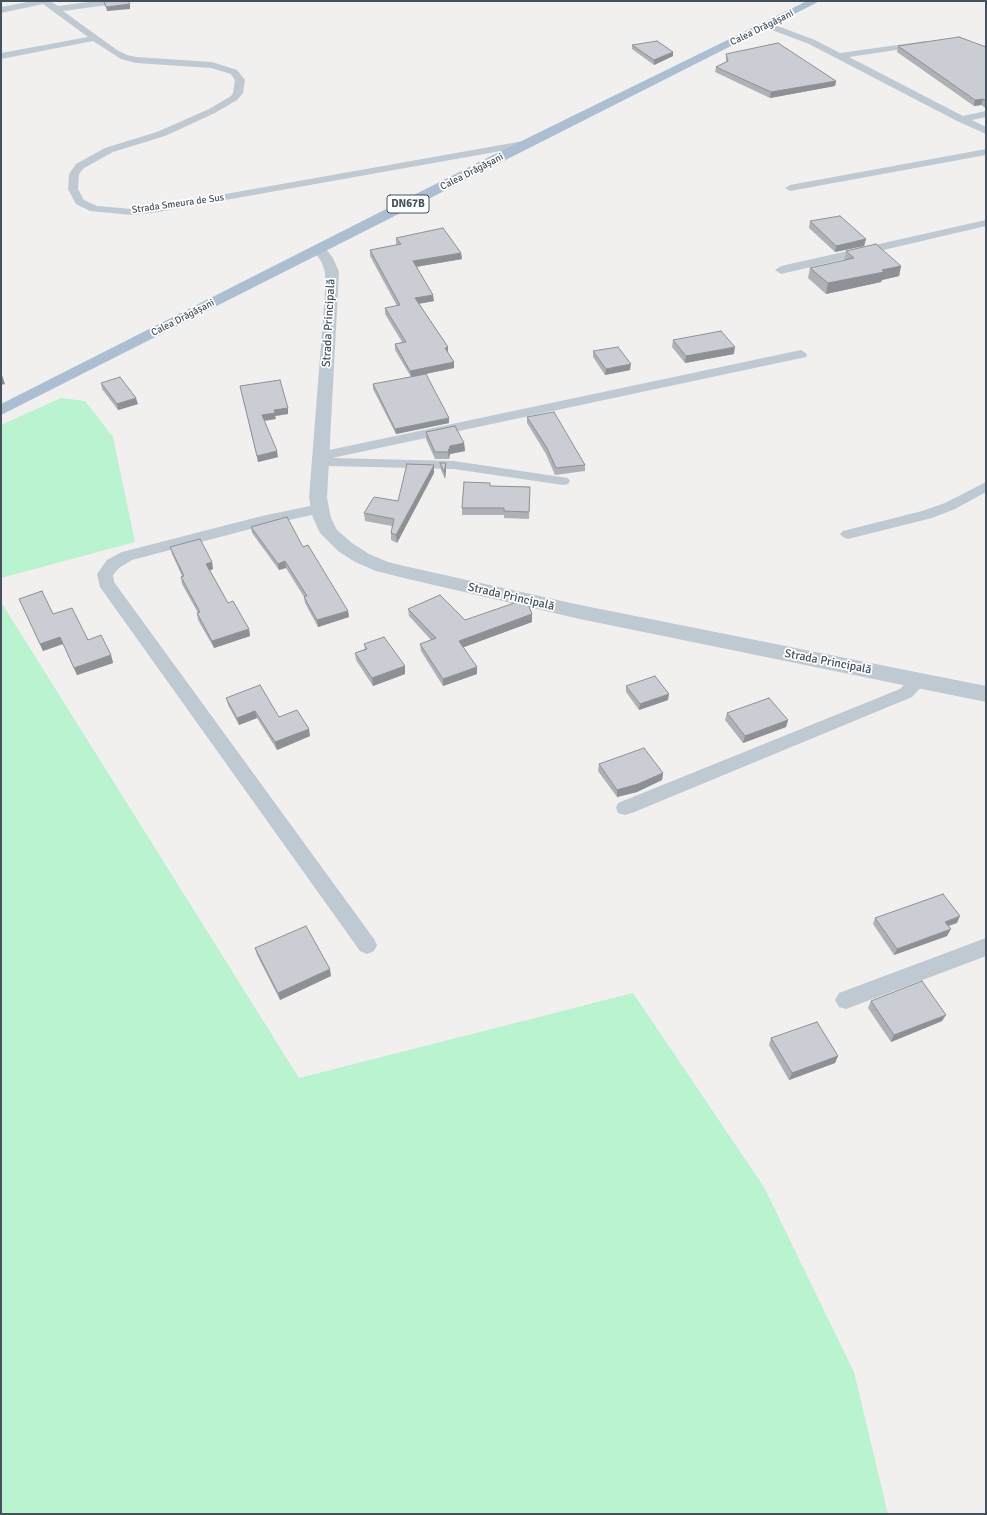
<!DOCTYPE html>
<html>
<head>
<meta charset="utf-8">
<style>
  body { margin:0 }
  #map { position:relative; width:987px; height:1515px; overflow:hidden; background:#f2efef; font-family:Signika,sans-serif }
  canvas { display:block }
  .frame { position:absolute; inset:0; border:2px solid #45525e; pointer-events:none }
</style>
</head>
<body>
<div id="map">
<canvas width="987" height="1515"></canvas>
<div class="frame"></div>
</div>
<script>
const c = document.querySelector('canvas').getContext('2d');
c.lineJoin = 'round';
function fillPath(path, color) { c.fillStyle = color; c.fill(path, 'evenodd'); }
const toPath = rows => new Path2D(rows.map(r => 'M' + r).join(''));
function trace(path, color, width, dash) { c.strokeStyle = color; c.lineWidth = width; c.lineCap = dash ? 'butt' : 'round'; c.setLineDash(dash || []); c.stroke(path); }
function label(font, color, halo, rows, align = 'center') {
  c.font = font + ' Signika,sans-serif'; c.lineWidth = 3.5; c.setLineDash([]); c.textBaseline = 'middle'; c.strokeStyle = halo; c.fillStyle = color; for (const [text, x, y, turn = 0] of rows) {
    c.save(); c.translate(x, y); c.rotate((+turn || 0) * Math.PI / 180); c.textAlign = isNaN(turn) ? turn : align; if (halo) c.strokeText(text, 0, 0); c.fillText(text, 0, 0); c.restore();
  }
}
const green = toPath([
  [61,398,85,401,113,437,135,542,1,578,1,425],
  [1,602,299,1078,633,993,764,1187,854,1372,888,1514,1,1514]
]);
const minor = toPath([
  [33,1,50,1,58,6,96,1,119,1,115,4,63,11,117,50,127,55,136,57,212,62,237,70,245,80,243,93,237,100,215,113,165,136,113,152,84,168,79,174,78,189,84,200,97,206,132,209,158,206,529,140,534,143,529,146,158,212,132,215,90,211,76,204,68,189,69,174,76,164,105,148,157,132,209,109,231,96,233,93,235,80,231,74,211,68,136,63,121,59,93,41,1,59,1,53,88,37,43,4,1,13,1,7,33,1],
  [767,22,815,40,840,53,926,41,927,43,923,46,849,57,963,116,986,111,986,117,972,120,986,127,986,134,957,121,809,44,764,27,763,25,767,22],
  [986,149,986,155,790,191,785,188,790,185,986,149],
  [986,220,986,226,781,274,775,270,781,266,986,220],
  [801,350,807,354,806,357,332,458,454,461,568,478,570,481,568,484,563,485,454,469,329,466,324,465,322,462,324,460,315,459,313,456,315,453,320,452,801,350],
  [986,482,986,492,955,509,932,518,848,539,843,537,840,534,843,531,922,511,945,503,986,482],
  [320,504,325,506,327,509,325,512,262,526,132,560,119,568,113,575,114,582,374,939,377,945,374,951,367,954,360,951,100,587,97,574,107,560,122,552,262,516,320,504],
  [919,674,925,676,928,680,912,697,632,813,625,815,618,813,616,808,618,803,900,689,913,676,919,674],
  [986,938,986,956,846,1009,839,1007,835,1000,839,993,986,938]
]);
const tertiary = toPath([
  [319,245,324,246,333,258,339,272,327,498,331,518,337,530,352,543,369,554,388,562,404,566,580,605,986,686,986,702,580,619,404,578,376,571,355,562,338,551,320,533,313,518,309,498,325,293,325,272,321,261,312,249,314,246,319,245]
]);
const primary = toPath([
  [807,1,820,1,1,415,1,404,493,155,807,1]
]);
const wall = toPath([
  [632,45,673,52,673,56,654,65,632,49],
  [898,46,986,46,986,108,981,105,974,106,897,52],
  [726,54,836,81,835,86,770,98,715,72,716,67,726,62],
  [810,221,866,239,864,246,835,252,809,228],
  [396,238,461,253,462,259,417,267,434,301,419,304,448,347,448,353,454,368,411,377,395,350,395,344,402,342,385,314,385,308,397,306,370,256,370,250,397,245,396,244],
  [846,251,901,266,899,276,882,280,881,282,826,294,808,278,810,268,844,261],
  [673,340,734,354,685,363,672,347],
  [593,351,630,370,605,375,593,357],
  [101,383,138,404,118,410,102,389],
  [373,384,449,423,396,434,373,389],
  [240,386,288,408,288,414,275,416,276,419,264,421,278,457,258,462],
  [527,417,585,465,585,471,555,475,546,454,527,423],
  [426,432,464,443,465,451,450,454,449,459,435,459,426,439],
  [440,463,446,463,446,470,445,479,441,470],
  [434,473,397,543,391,540,391,533,392,526,365,521,364,513,398,501],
  [490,486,530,487,529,519,504,518,504,515,462,515,462,508],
  [251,527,303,547,348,611,349,617,318,627,305,603,304,597,286,568,279,570,252,533],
  [170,547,212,562,213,569,210,570,228,603,249,629,250,636,214,648,198,620,197,613,198,613,182,584,181,577,182,576,172,554],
  [19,599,53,614,111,655,113,663,77,675,63,644,43,651],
  [408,609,465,620,532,614,532,622,463,647,477,667,477,674,443,686,421,651,420,644,431,640,409,616],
  [364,644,405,666,405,674,373,686,356,660,355,653,365,649],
  [626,686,668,700,639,710,626,692],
  [226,698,279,717,310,736,277,750,257,718,239,725,228,705],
  [727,713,788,720,786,727,743,743,725,720],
  [599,764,663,773,662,780,637,792,617,797,598,771],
  [875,918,957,923,948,926,947,936,894,955,873,924],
  [255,948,331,976,280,1000,257,955],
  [871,1001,942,1021,891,1042,868,1008],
  [771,1038,838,1056,835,1063,789,1080,769,1045]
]);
const shadedWall = toPath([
  [130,4,130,9,107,11,106,7],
  [673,52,673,56,654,65,654,60],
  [836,81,835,86,770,98,771,92],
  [983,99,981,105,974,106,975,100],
  [866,239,864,246,835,252,836,246],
  [461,253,462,259,414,267,413,261],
  [901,266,899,276,882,280,881,282,826,294,828,283,882,270],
  [433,295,434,301,416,304,415,298],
  [448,347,448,353,445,348],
  [735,347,734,354,685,363,686,356],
  [454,362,454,368,411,377,410,371],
  [631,364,630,370,605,375,606,369],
  [1,372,5,384,1,385],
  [136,398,138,404,118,410,117,404],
  [288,408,288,414,275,416,276,419,262,421,262,415,274,410],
  [449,418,449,423,396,434,395,429],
  [464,443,465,451,450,454,449,459,448,452,450,446],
  [277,451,278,457,258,462,257,456],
  [446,463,446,470,445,479,444,472],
  [434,465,434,473,397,543,396,535],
  [285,561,286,568,279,570,278,564],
  [212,562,213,569,208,571,206,564],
  [348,611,349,617,318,627,317,620],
  [532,614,532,622,459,649,459,641],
  [249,629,250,636,214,648,212,641],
  [60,637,63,644,43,651,40,644],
  [111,655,113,663,77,675,74,668],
  [405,666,405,674,373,686,372,678],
  [477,667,477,674,443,686,443,679],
  [669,694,668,700,639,710,640,704],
  [255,711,257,718,239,725,237,718],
  [788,720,786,727,743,743,745,736],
  [309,729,310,736,277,750,275,742],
  [663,773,662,780,637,792,617,797,617,790],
  [960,916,957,923,942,928,945,922],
  [951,929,947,936,894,955,897,949],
  [330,969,331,976,280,1000,278,993],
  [946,1015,942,1021,891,1042,894,1035],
  [838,1056,835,1063,789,1080,792,1073]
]);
const building = toPath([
  [111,1,128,1,130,4,106,7,104,2,111,1],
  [959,37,986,47,986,101,983,99,975,100,898,46,959,37],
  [657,41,673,52,654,60,632,45,657,41],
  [778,43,836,81,771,92,716,67,728,61,726,54,778,43],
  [840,216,866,239,836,246,810,221,840,216],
  [443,228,461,253,413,261,433,295,415,298,448,347,445,348,454,362,410,371,395,344,406,342,385,308,400,305,370,250,401,244,396,238,443,228],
  [876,244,901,266,882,270,884,272,828,283,810,268,854,258,846,251,876,244],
  [721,331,735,347,686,356,673,340,721,331],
  [618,347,631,364,606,369,593,351,618,347],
  [426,374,449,418,395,429,373,384,426,374],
  [120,377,136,398,117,404,101,383,120,377],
  [280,380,288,408,274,410,275,413,262,415,277,451,257,456,240,386,280,380],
  [554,412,585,465,556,468,547,448,527,417,554,412],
  [455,426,464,443,450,446,448,452,435,452,426,432,455,426],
  [440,463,446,463,444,472,440,463],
  [407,464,434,465,396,535,391,533,394,519,364,513,374,497,398,501,407,464],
  [464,482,490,483,490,486,530,487,529,512,504,511,504,508,462,508,464,482],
  [287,517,303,547,308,545,348,611,317,620,304,597,307,596,285,561,278,564,251,527,287,517],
  [200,539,212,562,206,564,228,603,233,601,249,629,212,641,197,613,200,612,181,577,184,576,170,547,200,539],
  [42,591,53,614,72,608,88,640,101,635,111,655,74,668,60,637,40,644,19,599,42,591],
  [440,595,465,620,523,600,527,601,532,614,459,641,477,667,443,679,420,644,436,638,408,609,440,595],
  [384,637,405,666,372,678,355,653,367,649,364,644,384,637],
  [655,676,669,694,640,704,626,686,655,676],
  [260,685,279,717,297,710,309,729,275,742,255,711,237,718,226,698,260,685],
  [769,698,788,720,745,736,727,713,769,698],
  [644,748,663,773,638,784,617,790,599,764,644,748],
  [943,894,960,916,945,922,951,929,897,949,875,918,943,894],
  [306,926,330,969,278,993,255,948,306,926],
  [922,981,946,1015,894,1035,871,1001,922,981],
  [817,1022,838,1056,792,1073,771,1038,817,1022]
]);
const farStreetnames = [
  ["Calea Drăgășani",762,28,-26],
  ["Calea Drăgășani",472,172,-27],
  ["Strada Smeura de Sus",178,204,-8],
  ["Calea Drăgășani",183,318,-27]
];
const shields = [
  [408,204,42]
];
const shieldNames = [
  ["DN67B",408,204]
];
const streetNames = [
  ["Strada Principală",329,323,-87],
  ["Strada Principală",511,597,13],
  ["Strada Principală",828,662,11]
];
fillPath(green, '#b9f3cf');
fillPath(minor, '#bec9d2');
fillPath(tertiary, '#bec9d2');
fillPath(primary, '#acbed1');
fillPath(wall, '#aeb1b6');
fillPath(shadedWall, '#8d9094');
fillPath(building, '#caced4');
trace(building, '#8d9094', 1);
label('10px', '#45525e', '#fff', farStreetnames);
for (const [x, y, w] of shields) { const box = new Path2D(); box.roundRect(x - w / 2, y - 9, w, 18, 3); c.fillStyle = '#fff'; c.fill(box); trace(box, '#45525e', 1); }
label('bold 11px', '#45525e', null, shieldNames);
label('12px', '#45525e', '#fff', streetNames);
</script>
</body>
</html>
